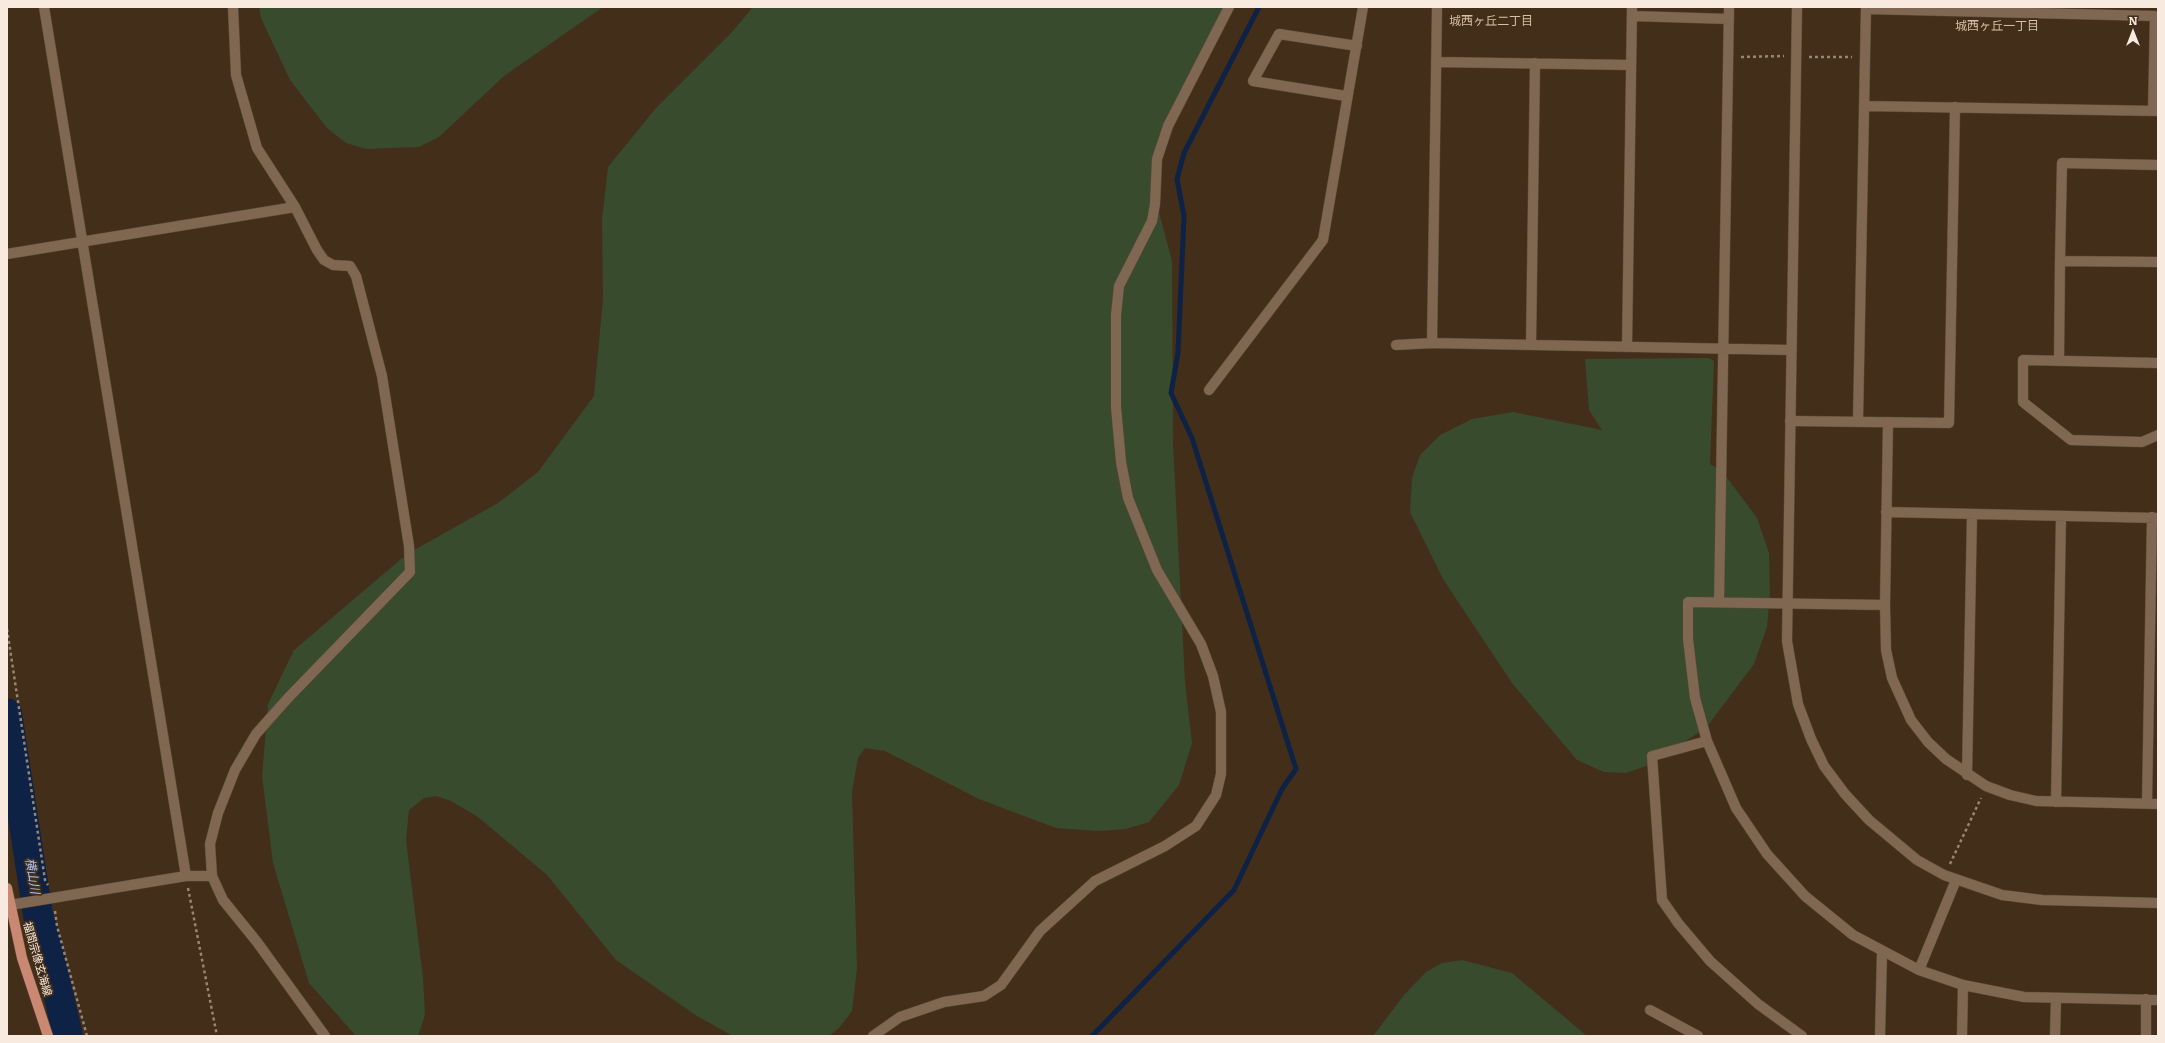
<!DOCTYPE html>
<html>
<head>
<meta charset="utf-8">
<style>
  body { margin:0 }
  #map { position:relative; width:2165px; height:1043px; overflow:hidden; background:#432e1a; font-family:Literata,serif }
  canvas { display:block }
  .frame { position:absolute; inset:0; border:8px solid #f8eade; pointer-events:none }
  .north { position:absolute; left:2113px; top:12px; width:40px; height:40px; -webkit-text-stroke:3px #432e1a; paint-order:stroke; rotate:0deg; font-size:11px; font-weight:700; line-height:16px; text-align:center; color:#f8eade }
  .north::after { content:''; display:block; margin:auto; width:14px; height:18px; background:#f8eade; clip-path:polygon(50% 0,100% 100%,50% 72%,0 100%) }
</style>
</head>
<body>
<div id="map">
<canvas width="2165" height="1043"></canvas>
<div class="frame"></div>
<div class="north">N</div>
</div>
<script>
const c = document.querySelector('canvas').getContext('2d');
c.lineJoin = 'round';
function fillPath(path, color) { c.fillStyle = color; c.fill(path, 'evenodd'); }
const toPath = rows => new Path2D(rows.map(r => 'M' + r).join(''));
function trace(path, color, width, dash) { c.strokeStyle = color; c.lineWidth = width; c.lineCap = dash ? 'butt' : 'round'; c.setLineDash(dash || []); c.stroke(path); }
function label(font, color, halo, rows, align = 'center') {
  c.font = font + ' Literata,"Noto Sans JP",serif'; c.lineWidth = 3.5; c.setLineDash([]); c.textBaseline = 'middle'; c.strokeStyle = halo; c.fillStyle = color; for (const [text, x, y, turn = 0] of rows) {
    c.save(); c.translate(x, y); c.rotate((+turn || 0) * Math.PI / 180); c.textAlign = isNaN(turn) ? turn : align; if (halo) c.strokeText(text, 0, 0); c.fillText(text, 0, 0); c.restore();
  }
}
const green = toPath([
  [259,7,603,7,504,76,439,137,419,147,366,149,346,143,327,128,290,80,261,18],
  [753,7,1224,7,1162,128,1152,186,1172,261,1173,443,1185,682,1192,743,1179,785,1149,822,1126,829,1099,831,1056,828,979,799,885,751,865,748,858,758,852,792,857,969,852,1011,839,1028,829,1036,733,1036,697,1016,616,960,547,875,478,817,451,801,436,796,424,798,409,810,406,840,423,978,425,1015,418,1036,356,1036,309,983,273,863,262,776,268,704,294,650,407,554,498,503,538,472,594,396,603,299,602,219,608,167,656,108,732,32],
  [1709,358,1714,361,1710,464,1722,471,1757,518,1769,553,1770,594,1767,627,1754,664,1706,728,1646,766,1626,773,1604,772,1577,760,1512,683,1443,579,1410,512,1412,478,1420,455,1440,435,1472,419,1513,412,1602,430,1589,410,1585,359],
  [1462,960,1512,973,1587,1036,1373,1036,1404,995,1426,972,1442,963]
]);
const stream = toPath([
  [1092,1036,1234,890,1282,789,1296,769,1192,438,1171,393,1178,353,1184,216,1177,179,1184,153,1259,7]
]);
const river = toPath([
  [7,713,38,915,47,945,68,1036]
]);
const path = toPath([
  [1741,57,1784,56],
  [1809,57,1852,57],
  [7,629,45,880,48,885],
  [1950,864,1981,798],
  [188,888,217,1036],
  [55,911,57,926,87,1036]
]);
const street = toPath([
  [44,7,186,876],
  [233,7,236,75,257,148,295,207],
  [1437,7,1432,343,1791,350],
  [1866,9,2155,16,2153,111],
  [1632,16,1729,19],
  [1436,62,1631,65],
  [1346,96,1253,81,1279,34,1357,46],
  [1864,106,2158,111],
  [2158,165,2062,163,2060,261,2158,262],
  [7,254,295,207,317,250,324,260,333,265,350,266,356,276,382,376,409,546,410,572,288,698,256,734,235,770,218,813,210,844,212,876,223,900,257,942,325,1036],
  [1396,345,1432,343],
  [1531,345,1535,63],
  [1627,347,1632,7],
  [2059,360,2060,261],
  [2158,363,2023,360,2023,402,2071,440,2142,442,2158,435],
  [1209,390,1323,240,1363,7],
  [1790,421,1949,423,1955,107],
  [1858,421,1866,7],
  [1888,422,1885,605,1886,650,1892,678,1911,720,1928,742,1946,759,1986,786,2010,795,2036,801,2158,804],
  [1886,512,2158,518],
  [1719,602,1729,7],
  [1885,605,1688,602,1688,639,1695,698,1707,741,1736,808,1767,854,1805,896,1853,935,1919,970,1963,985,2024,997,2158,1000],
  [1707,741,1652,756,1662,900,1678,923,1710,961,1758,1004,1802,1036],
  [1967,775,1972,514],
  [2056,802,2061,516],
  [2147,803,2152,517],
  [10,905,186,876,212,876],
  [1919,970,1956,880],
  [1650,1010,1698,1036],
  [873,1036,900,1017,944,1002,984,996,1001,985,1040,931,1095,881,1165,846,1196,826,1216,795,1221,774,1221,712,1213,676,1201,644,1157,570,1128,498,1121,462,1116,407,1116,315,1119,286,1152,221,1155,204,1157,159,1168,126,1229,7],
  [1880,1036,1882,952],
  [1962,1036,1963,985],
  [2055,1036,2056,998],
  [2146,1036,2146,999]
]);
const secondary = toPath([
  [1797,7,1787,641,1798,704,1811,739,1824,766,1845,794,1869,820,1917,860,1944,875,2002,895,2042,900,2158,903]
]);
const primary = toPath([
  [7,888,22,958,48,1036]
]);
const streetNames = [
  ["福間宗像玄海線",37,959,74]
];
const neighbourhoodNames = [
  ["城西ヶ丘二丁目",1491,21],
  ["城西ヶ丘一丁目",1997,26]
];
const waterNames = [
  ["横山川",32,876,81]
];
fillPath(green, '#394b2d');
trace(stream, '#0e2246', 5);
trace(river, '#0e2246', 30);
trace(street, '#5b4937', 11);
trace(secondary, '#5b4937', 11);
trace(primary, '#5b4937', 11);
trace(path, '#978575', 2.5, [3, 3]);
trace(street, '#7f6751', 10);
trace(secondary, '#7f6751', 10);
trace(primary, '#ca8872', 10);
label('11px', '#f8eade', '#432e1a', streetNames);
label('12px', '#d8bea6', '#432e1a', neighbourhoodNames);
label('italic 12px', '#aac8fe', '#432e1a', waterNames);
</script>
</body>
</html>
